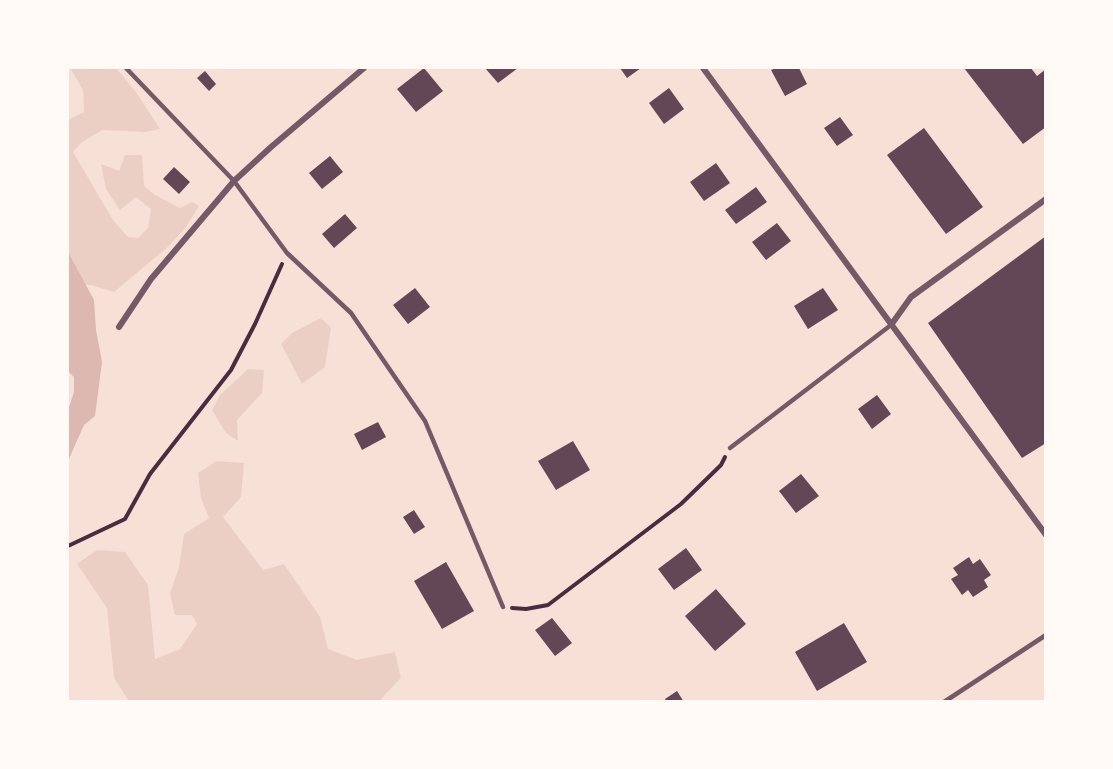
<!DOCTYPE html>
<html>
<head>
<meta charset="utf-8">
<style>
  body { margin:0 }
  #map { position:relative; width:1113px; height:769px; overflow:hidden; background:#f7e1d7; font-family:Barlow,sans-serif }
  canvas { display:block }
  .frame { position:absolute; inset:0; border:69px solid #fffaf5; pointer-events:none }
</style>
</head>
<body>
<div id="map">
<canvas width="1113" height="769"></canvas>
<div class="frame"></div>
</div>
<script>
const c = document.querySelector('canvas').getContext('2d');
c.lineJoin = 'round';
function fillPath(path, color) { c.fillStyle = color; c.fill(path, 'evenodd'); }
const toPath = rows => new Path2D(rows.map(r => 'M' + r).join(''));
function trace(path, color, width, dash) { c.strokeStyle = color; c.lineWidth = width; c.lineCap = dash ? 'butt' : 'round'; c.setLineDash(dash || []); c.stroke(path); }
const green = toPath([
  [70,68,116,68,136,92,160,129,145,132,102,130,81,143,73,152,113,220,128,237,138,238,148,228,151,209,136,197,120,210,106,189,101,164,119,171,125,155,142,155,144,186,155,195,180,208,192,202,199,206,186,227,169,246,114,292,91,285,68,284,68,120,84,112,83,90],
  [321,318,331,328,325,367,302,384,281,344,292,333],
  [248,369,264,370,262,393,237,420,238,441,226,433,212,410,220,395],
  [217,461,244,463,241,497,223,517,263,570,284,564,320,617,328,649,357,660,395,652,401,678,379,701,129,701,114,678,107,608,77,564,97,550,125,552,148,585,155,659,180,649,197,624,192,615,175,615,170,594,179,567,184,534,209,518,201,498,198,473]
]);
const water = toPath([
  [68,252,94,300,96,330,102,362,95,416,84,425,68,461,68,410,74,392,74,377,68,371]
]);
const building = toPath([
  [424,68,443,91,416,112,397,89],
  [485,68,518,68,498,83],
  [620,68,641,68,627,78],
  [776,68,799,68,807,84,785,96,771,70],
  [964,68,1031,68,1037,76,1046,69,1046,127,1023,144],
  [205,71,216,84,209,91,197,78],
  [669,88,684,109,664,124,649,103],
  [840,117,853,135,837,146,824,128],
  [924,128,983,207,946,234,887,155],
  [330,156,343,172,322,189,309,173],
  [716,163,730,183,704,201,690,182],
  [174,167,190,182,179,194,163,179],
  [756,187,767,202,736,224,725,210],
  [345,214,357,228,334,248,322,234],
  [777,223,791,241,766,260,752,242],
  [1046,236,1046,443,1022,458,928,323],
  [415,288,430,307,408,324,393,305],
  [823,288,838,310,808,329,794,306],
  [877,395,891,414,872,429,858,409],
  [378,422,386,437,362,450,354,434],
  [573,441,590,470,556,490,538,461],
  [801,474,819,496,796,513,779,491],
  [414,510,425,527,414,534,403,517],
  [686,548,702,570,674,590,658,569],
  [969,557,973,564,980,559,991,575,984,580,988,587,973,597,968,590,962,595,951,579,958,575,953,568],
  [446,562,474,611,442,629,414,581],
  [716,589,746,624,715,651,685,616],
  [552,618,572,643,555,656,535,630],
  [844,623,867,662,817,691,795,652],
  [677,691,684,702,666,702,665,699]
]);
const path = toPath([
  [68,546,125,519,150,474,231,370,255,324,282,264],
  [512,608,526,609,548,605,681,504,721,465,725,457]
]);
const service = toPath([
  [126,68,234,181,287,253,351,313,425,421,503,607],
  [730,448,891,325],
  [944,702,1046,635]
]);
const minor = toPath([
  [703,68,1046,535],
  [891,325,911,297,1046,199],
  [119,327,151,279,234,181,271,147,364,68]
]);
fillPath(green, '#ebcfc5');
fillPath(water, '#dcb8b0');
fillPath(building, '#644757');
trace(path, '#4a2c40', 4);
trace(service, '#755966', 4.5);
trace(minor, '#755966', 6);
</script>
</body>
</html>
